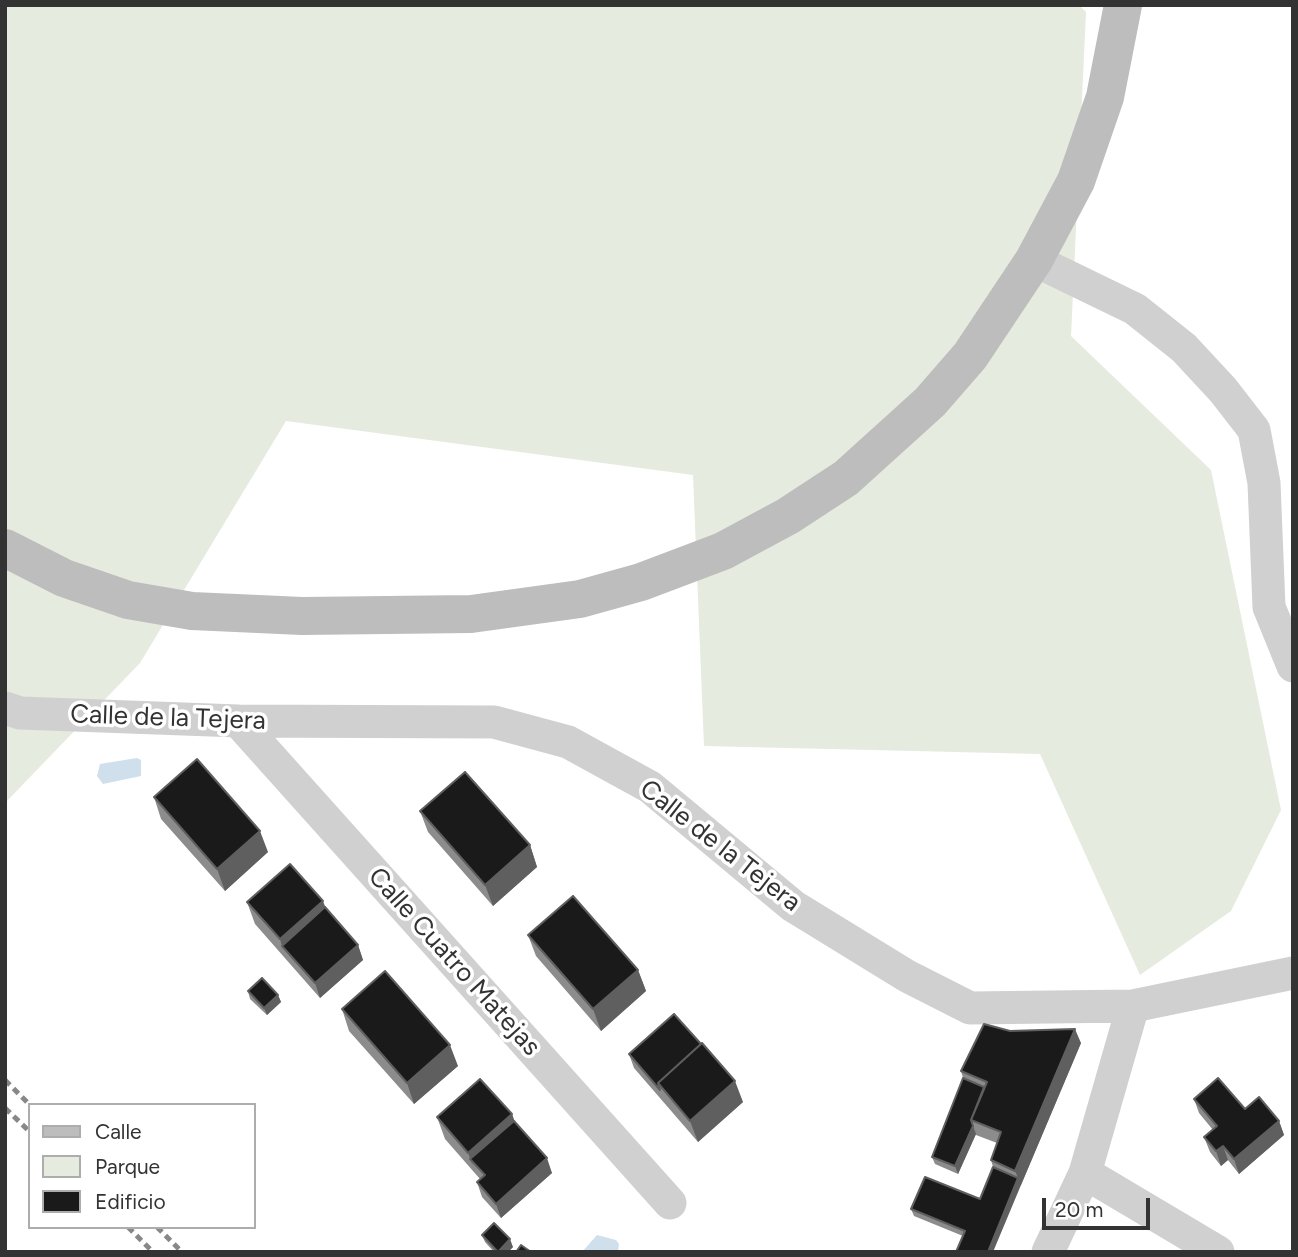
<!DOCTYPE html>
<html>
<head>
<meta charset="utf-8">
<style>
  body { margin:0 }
  #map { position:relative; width:1298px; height:1257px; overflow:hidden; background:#fff; font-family:Figtree,sans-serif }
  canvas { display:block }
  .frame { position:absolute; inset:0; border:7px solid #333; pointer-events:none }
  .legend { position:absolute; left:28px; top:1103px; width:228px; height:126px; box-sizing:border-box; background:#fff; border:2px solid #adadad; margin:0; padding:9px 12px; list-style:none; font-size:21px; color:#333 }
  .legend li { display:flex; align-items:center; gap:14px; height:35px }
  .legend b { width:35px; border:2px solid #adadad }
  .scale { position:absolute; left:1042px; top:1198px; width:108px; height:32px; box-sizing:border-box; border:4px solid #333; border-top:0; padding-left:9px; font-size:21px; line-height:24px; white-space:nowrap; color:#333; -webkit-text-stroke:5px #fff; paint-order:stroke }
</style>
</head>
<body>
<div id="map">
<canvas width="1298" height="1257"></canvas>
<div class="frame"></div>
<ul class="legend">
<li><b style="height:9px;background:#bdbdbd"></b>Calle</li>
<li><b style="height:19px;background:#e5ebdf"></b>Parque</li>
<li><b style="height:19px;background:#1a1a1a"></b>Edificio</li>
</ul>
<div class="scale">20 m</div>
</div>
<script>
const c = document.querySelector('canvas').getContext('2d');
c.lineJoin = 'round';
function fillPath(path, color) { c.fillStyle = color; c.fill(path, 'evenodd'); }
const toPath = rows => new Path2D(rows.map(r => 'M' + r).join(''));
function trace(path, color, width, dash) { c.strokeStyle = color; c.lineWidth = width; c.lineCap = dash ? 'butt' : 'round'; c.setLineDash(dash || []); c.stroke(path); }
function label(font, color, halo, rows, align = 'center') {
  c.font = font + ' Figtree,sans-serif'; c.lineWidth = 7; c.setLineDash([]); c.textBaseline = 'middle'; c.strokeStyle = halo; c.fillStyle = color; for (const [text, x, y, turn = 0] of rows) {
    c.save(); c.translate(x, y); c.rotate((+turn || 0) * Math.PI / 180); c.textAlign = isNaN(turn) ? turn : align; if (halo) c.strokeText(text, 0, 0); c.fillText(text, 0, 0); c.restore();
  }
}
const green = toPath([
  [5,5,1079,5,1086,12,1071,336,1211,470,1281,810,1231,911,1140,975,1040,754,704,746,693,475,286,421,140,663,5,803]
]);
const water = toPath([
  [137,758,141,760,141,776,103,784,97,776,100,764],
  [597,1235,616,1240,619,1244,618,1252,582,1252]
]);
const street = toPath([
  [1034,260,1135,309,1184,348,1223,390,1254,430,1264,483,1269,607,1293,666],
  [5,708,20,713,238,721,494,722,568,742,650,787,793,906,907,976,970,1008,1133,1006,1293,973],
  [238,721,670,1203],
  [1085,1173,1218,1252],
  [1048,1252,1085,1173,1133,1006]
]);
const secondary = toPath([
  [5,548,64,578,128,600,192,611,302,616,471,614,580,599,641,582,723,551,788,516,846,478,930,402,970,356,1034,260,1076,181,1105,97,1123,5]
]);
const rail = toPath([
  [5,1080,30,1105],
  [5,1108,30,1132],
  [128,1227,153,1252],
  [157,1227,182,1252]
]);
const wall = toPath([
  [154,797,268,852,225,891,161,819],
  [420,811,530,845,537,867,493,906,428,832],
  [247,902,325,908,358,945,363,960,320,998,255,924],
  [528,935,638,970,646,991,601,1031,536,956],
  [248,991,278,995,281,1002,267,1015,250,999],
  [342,1009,458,1066,414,1104,349,1031],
  [1010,1031,1081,1043,1021,1185,963,1236,914,1216,911,1209,980,1199,993,1167,991,1160,997,1143,976,1135,976,1134,958,1174,935,1164,932,1157,963,1078,961,1071],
  [629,1054,743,1102,698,1142,634,1068],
  [1194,1099,1245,1109,1279,1121,1284,1135,1239,1174,1228,1160,1221,1166,1210,1152,1204,1137,1213,1130,1199,1113],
  [512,1114,514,1121,552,1173,501,1218,482,1197,477,1182,480,1179,445,1139,437,1117],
  [482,1235,513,1247,508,1252,494,1252,485,1242]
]);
const shadedWall = toPath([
  [260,831,268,852,225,891,217,869],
  [530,845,537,867,493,906,485,885],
  [323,901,331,922,282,946,280,939],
  [358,945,363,960,320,998,315,983],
  [638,970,646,991,601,1031,593,1009],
  [278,995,281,1002,267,1015,264,1008],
  [1075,1029,1081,1043,1021,1185,1015,1171],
  [450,1045,458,1066,414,1104,407,1083],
  [735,1081,743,1102,698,1142,690,1121],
  [512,1114,520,1136,470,1159,476,1174,468,1153],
  [1279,1121,1284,1135,1239,1174,1234,1159],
  [973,1126,976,1134,958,1174,955,1166],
  [1223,1146,1228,1160,1221,1166,1216,1151],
  [547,1158,552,1173,501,1218,496,1204],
  [1018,1178,1021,1185,993,1252,988,1252],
  [510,1239,513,1247,508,1252,498,1252]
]);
const building = toPath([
  [197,759,260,831,217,869,154,797,197,759],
  [465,772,530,845,485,885,420,811,465,772],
  [290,864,323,901,280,939,247,902,290,864],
  [573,896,638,970,593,1009,528,935,573,896],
  [325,907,358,945,315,983,282,946,325,907],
  [385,971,450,1045,407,1083,342,1009,385,971],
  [262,978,278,995,264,1008,248,991,262,978],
  [674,1014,701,1044,658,1083,660,1090,629,1054,674,1014],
  [984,1024,1010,1031,1075,1029,1015,1171,991,1160,1001,1132,971,1120,987,1082,961,1071,984,1024],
  [702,1043,735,1081,690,1121,658,1083,702,1043],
  [963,1078,984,1087,971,1120,973,1126,955,1166,932,1157,963,1078],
  [1218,1078,1245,1109,1259,1097,1279,1121,1234,1159,1223,1146,1216,1151,1204,1137,1217,1126,1194,1099,1218,1078],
  [480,1079,512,1114,468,1153,437,1117,480,1079],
  [514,1121,547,1158,496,1204,477,1182,485,1175,470,1159,514,1121],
  [993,1167,1018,1178,988,1252,956,1252,965,1231,911,1209,925,1177,980,1199,993,1167],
  [494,1223,510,1239,498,1252,482,1235,494,1223],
  [521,1245,531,1252,516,1252,521,1245]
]);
const streetNames = [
  ["Calle de la Tejera",168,718,2],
  ["Calle de la Tejera",720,846,38],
  ["Calle Cuatro Matejas",454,962,48]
];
fillPath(green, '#e5ebdf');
fillPath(water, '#d0dfec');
trace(street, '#d0d0d0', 33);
trace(secondary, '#bdbdbd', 38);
trace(rail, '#888', 5, [7, 5]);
fillPath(wall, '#8c8c8c');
fillPath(shadedWall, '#5f5f5f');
fillPath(building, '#1a1a1a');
trace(building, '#5f5f5f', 2);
label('26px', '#333', '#fff', streetNames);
</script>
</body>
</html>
